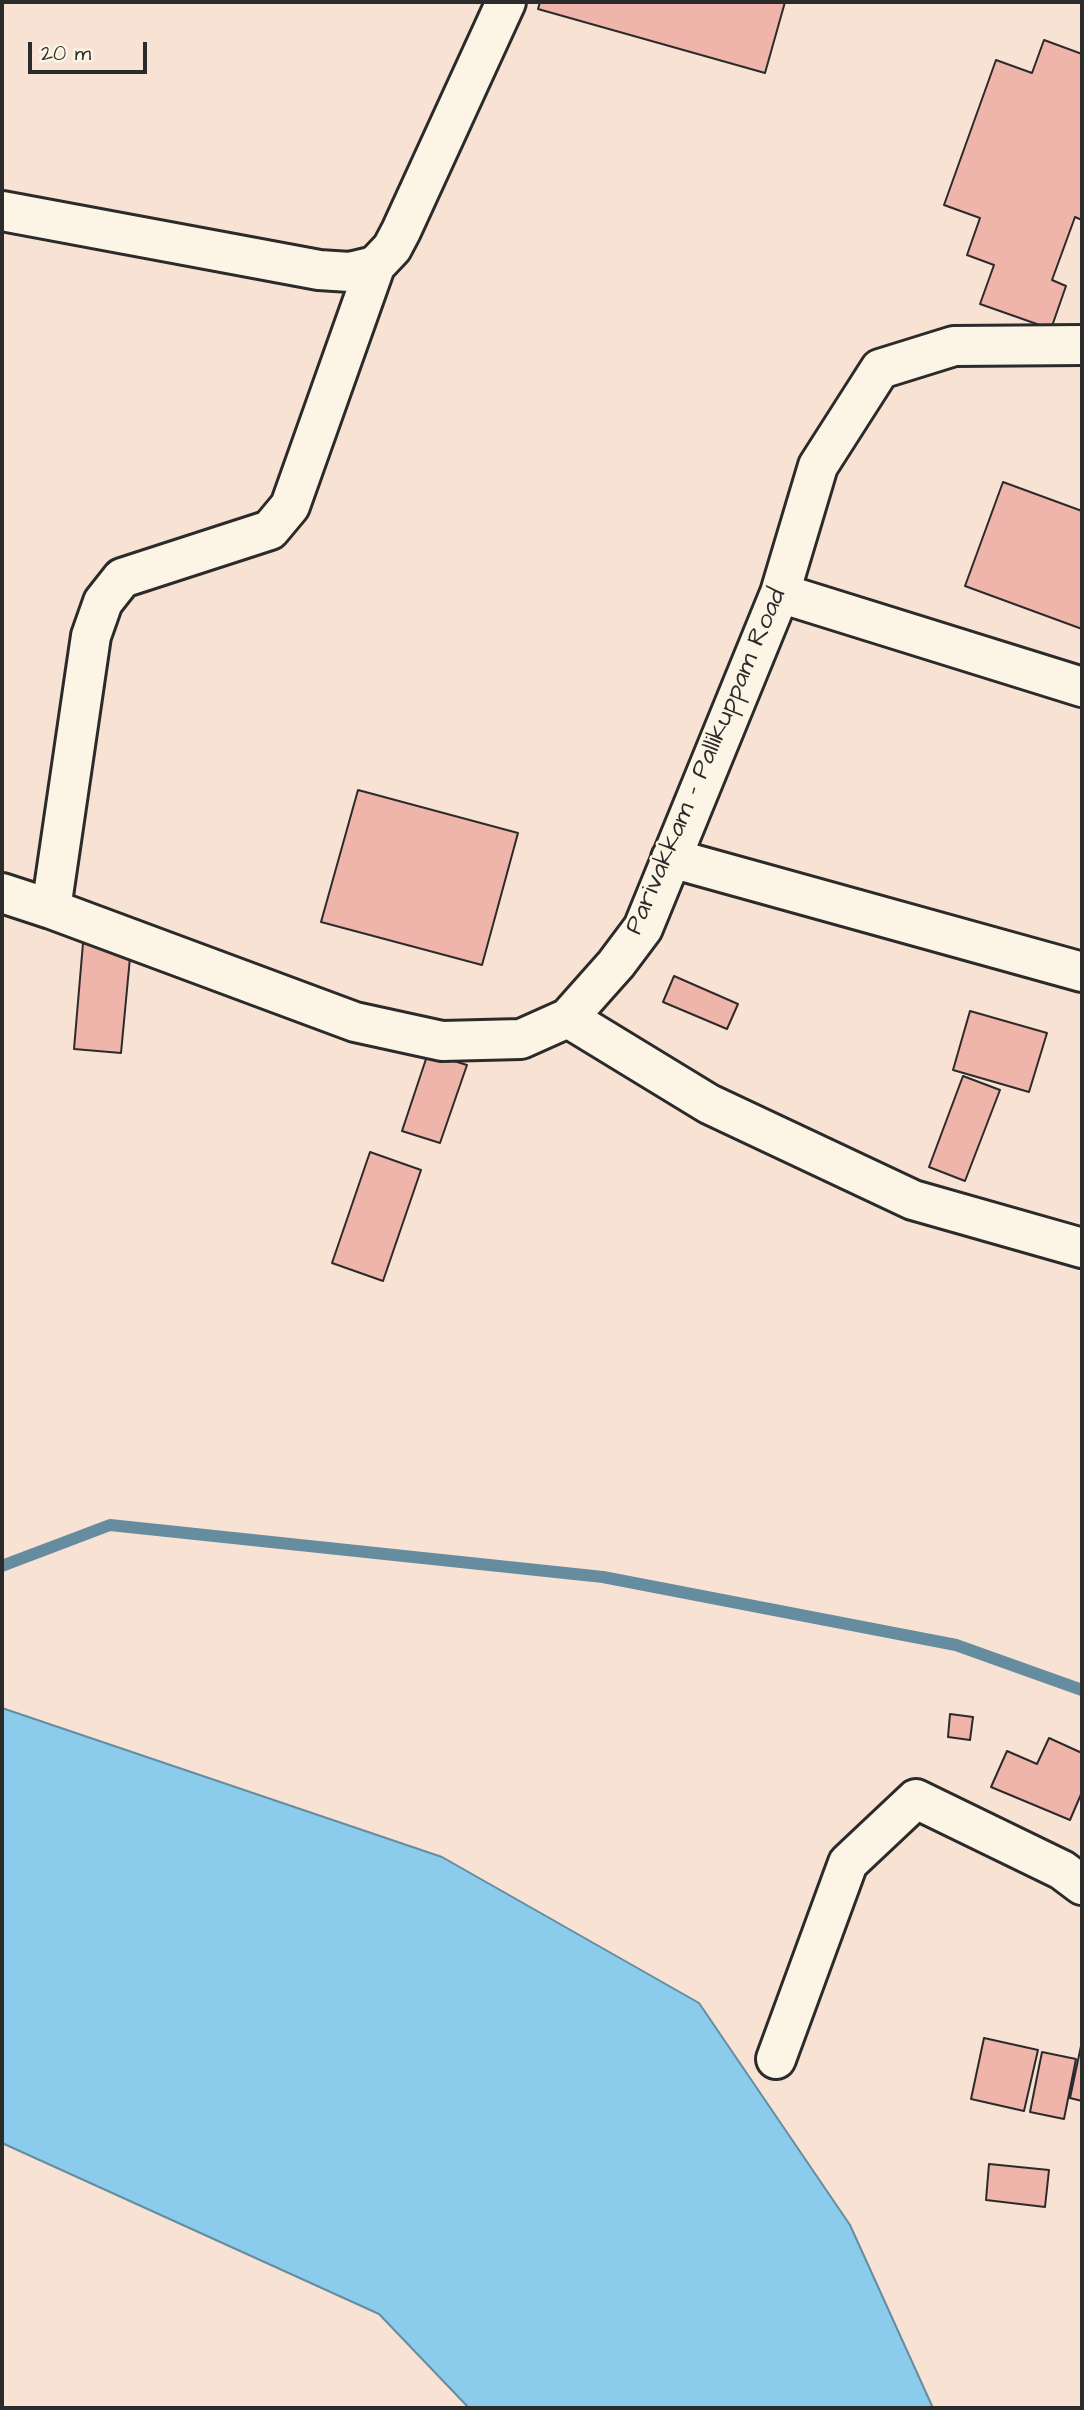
<!DOCTYPE html>
<html>
<head>
<meta charset="utf-8">
<style>
  body { margin:0 }
  #map { position:relative; width:1084px; height:2410px; overflow:hidden; background:#f8e2d3; font-family:"Architects Daughter",sans-serif }
  canvas { display:block }
  .frame { position:absolute; inset:0; border:4px solid #2b2b2b; pointer-events:none }
  .scale { position:absolute; left:28px; top:42px; width:119px; height:32px; box-sizing:border-box; border:4px solid #2b2b2b; border-top:0; padding-left:9px; font-size:21px; line-height:24px; white-space:nowrap; color:#2b2b2b; -webkit-text-stroke:5px #fcf5e5; paint-order:stroke }
</style>
</head>
<body>
<div id="map">
<canvas width="1084" height="2410"></canvas>
<div class="frame"></div>
<div class="scale">20 m</div>
</div>
<script>
const c = document.querySelector('canvas').getContext('2d');
c.lineJoin = 'round';
function fillPath(path, color) { c.fillStyle = color; c.fill(path, 'evenodd'); }
const toPath = rows => new Path2D(rows.map(r => 'M' + r).join(''));
function trace(path, color, width, dash) { c.strokeStyle = color; c.lineWidth = width; c.lineCap = dash ? 'butt' : 'round'; c.setLineDash(dash || []); c.stroke(path); }
function label(font, color, halo, rows, align = 'center') {
  c.font = font + ' "Architects Daughter",sans-serif'; c.lineWidth = 5; c.setLineDash([]); c.textBaseline = 'middle'; c.strokeStyle = halo; c.fillStyle = color; for (const [text, x, y, turn = 0] of rows) {
    c.save(); c.translate(x, y); c.rotate((+turn || 0) * Math.PI / 180); c.textAlign = isNaN(turn) ? turn : align; if (halo) c.strokeText(text, 0, 0); c.fillText(text, 0, 0); c.restore();
  }
}
const water = toPath([
  [2,1708,442,1857,699,2003,850,2225,933,2408,469,2408,379,2314,2,2143,2,1708]
]);
const stream = toPath([
  [2,1566,110,1525,603,1577,956,1645,1082,1690]
]);
const building = toPath([
  [540,2,785,2,765,73,538,9,540,2],
  [1044,40,1082,54,1082,220,1075,217,1052,280,1066,286,1051,329,980,304,994,265,967,255,980,218,944,205,996,60,1032,73,1044,40],
  [1003,482,1082,511,1082,629,965,586,1003,482],
  [358,790,518,833,482,965,321,922,358,790],
  [83,943,131,947,121,1053,74,1049,83,943],
  [674,976,738,1004,727,1029,663,1002,674,976],
  [970,1011,1047,1033,1029,1092,953,1070,970,1011],
  [428,1053,467,1065,440,1143,402,1131,428,1053],
  [963,1076,1000,1090,965,1181,929,1167,963,1076],
  [370,1152,421,1170,383,1281,332,1263,370,1152],
  [950,1714,973,1717,970,1740,948,1737,950,1714],
  [1049,1738,1082,1753,1082,1792,1070,1820,991,1787,1007,1751,1037,1764,1049,1738],
  [984,2038,1038,2050,1024,2111,971,2099,984,2038],
  [1081,2046,1082,2046,1082,2101,1070,2098,1081,2046],
  [1042,2052,1076,2059,1064,2119,1030,2112,1042,2052],
  [989,2164,1049,2170,1045,2207,986,2200,989,2164]
]);
const minor = toPath([
  [2,211,319,270,350,272,375,266,392,248,401,231,506,2],
  [780,593,1082,687],
  [671,858,1082,972],
  [2,893,51,909,355,1022,442,1041,521,1039,568,1018,616,964,643,928,780,593,818,466,880,369,954,346,1082,345],
  [51,909,91,636,103,602,122,578,270,530,290,506,376,264],
  [568,1018,709,1104,913,1200,1082,1248],
  [776,2059,848,1863,916,1799,1062,1870,1082,1885]
]);
const streetNames = [
  ["Parivakkam - Pallikuppam Road",707,762,-67]
];
fillPath(water, '#8bccec');
trace(water, '#658c9f', 2);
trace(stream, '#658c9f', 12);
fillPath(building, '#efb4aa');
trace(building, '#2b2b2b', 2);
trace(minor, '#2b2b2b', 44);
trace(minor, '#fcf5e5', 38);
label('26px', '#2b2b2b', '#fcf5e5', streetNames);
</script>
</body>
</html>
